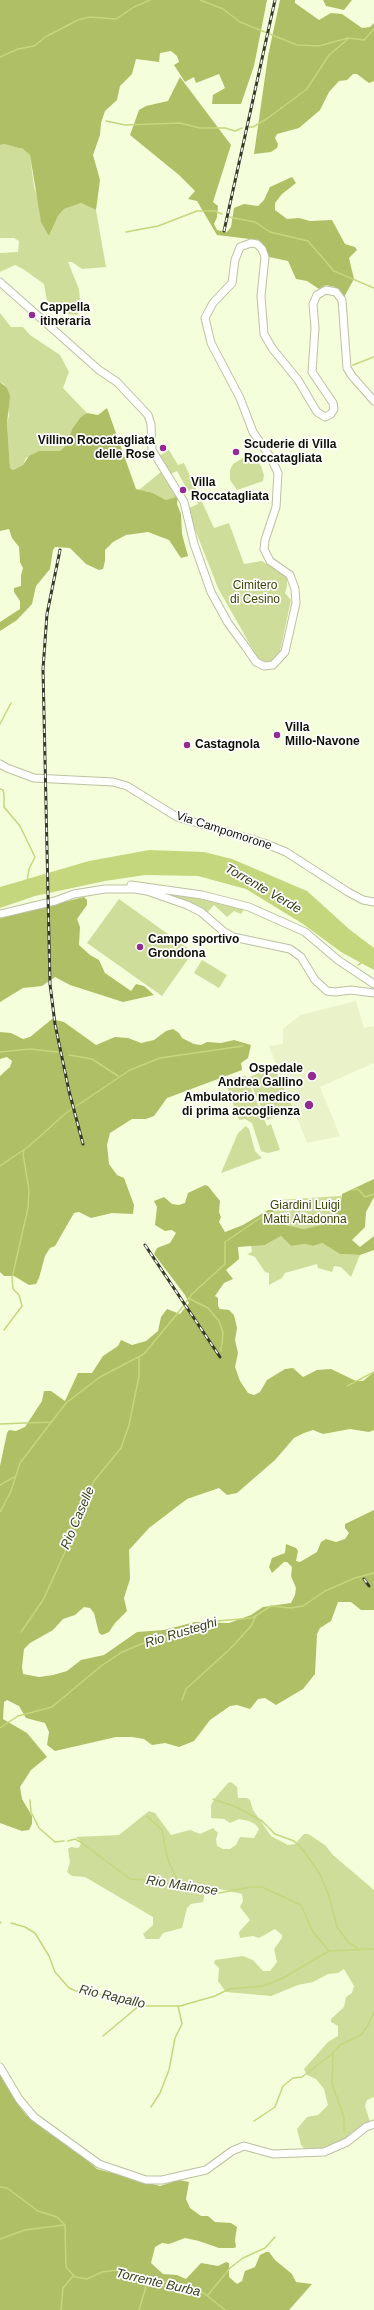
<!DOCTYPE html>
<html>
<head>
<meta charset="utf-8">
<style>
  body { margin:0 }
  canvas { display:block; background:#f5feda }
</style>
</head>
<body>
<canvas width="374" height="2310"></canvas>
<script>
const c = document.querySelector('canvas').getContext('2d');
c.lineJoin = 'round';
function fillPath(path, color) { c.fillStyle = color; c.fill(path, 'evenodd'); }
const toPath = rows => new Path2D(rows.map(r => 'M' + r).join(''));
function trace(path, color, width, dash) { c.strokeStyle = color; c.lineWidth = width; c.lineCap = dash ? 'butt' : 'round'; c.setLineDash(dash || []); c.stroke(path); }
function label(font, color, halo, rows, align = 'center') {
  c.font = font + ' Arial,sans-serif'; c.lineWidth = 3.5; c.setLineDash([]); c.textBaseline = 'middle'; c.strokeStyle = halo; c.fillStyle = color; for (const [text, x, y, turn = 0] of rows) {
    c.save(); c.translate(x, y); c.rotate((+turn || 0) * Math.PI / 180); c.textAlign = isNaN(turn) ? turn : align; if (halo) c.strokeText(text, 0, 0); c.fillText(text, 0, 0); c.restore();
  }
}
const built = toPath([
  [356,1001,364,1028,374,1026,374,1063,320,1087,340,1136,307,1143,269,1046,283,1044,283,1029,300,1015]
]);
const green = toPath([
  [4,144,23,149,30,155,34,187,49,236,58,216,64,209,81,203,96,210,106,267,82,269,72,262,68,262,79,289,81,310,77,315,68,314,62,307,47,301,44,284,23,269,15,265,0,272,0,253,18,252,19,241,14,238,0,238,0,145],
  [0,313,11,327,23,327,30,335,60,355,69,372,63,388,87,413,72,429,70,440,60,451,57,453,46,451,26,458,23,465,13,470,10,468,7,423,9,415,4,384,0,382],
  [169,450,178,465,184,463,214,528,229,523,244,564,262,561,287,577,287,586,285,593,291,600,280,652,273,661,264,662,257,657,218,588,187,509,198,504,192,489,188,491,177,471,169,475,157,457],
  [243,458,257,461,261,466,264,475,263,481,237,490,230,480,230,470,233,464],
  [162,471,178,496,166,500,153,493,139,490],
  [147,889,198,895,245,908,241,914,234,911,227,917,214,905,206,914],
  [119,899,193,952,162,996,87,943],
  [202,960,227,975,219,988,194,973],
  [274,1066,293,1108,267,1120,248,1078],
  [246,1076,267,1126,271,1124,280,1150,268,1153,261,1151,252,1123,245,1119,239,1120,224,1079],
  [246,1126,249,1129,255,1151,262,1158,221,1173,238,1133],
  [341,1196,341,1201,330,1223,322,1226,304,1229,286,1225,271,1216,279,1200],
  [281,1236,291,1246,305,1244,313,1246,322,1243,340,1254,360,1255,351,1277,341,1267,334,1266,332,1272,318,1268,317,1264,285,1273,282,1278,269,1285,269,1273,265,1272,255,1257,247,1254,252,1252,251,1244,265,1245],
  [231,1782,237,1787,238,1798,247,1798,250,1800,253,1810,271,1836,288,1845,295,1844,304,1834,308,1834,325,1845,333,1855,374,1890,374,2097,367,2100,365,2106,370,2122,353,2135,331,2148,306,2150,301,2145,297,2129,307,2117,318,2115,328,2105,324,2089,316,2079,307,2075,304,2069,328,2042,338,2036,338,2026,331,2022,331,2019,344,2007,346,1997,352,1993,354,1986,344,1969,338,1973,328,1974,313,1982,298,1985,271,1996,226,1992,218,1981,219,1968,214,1963,215,1960,243,1956,253,1960,263,1971,270,1971,277,1962,274,1949,282,1938,282,1935,275,1929,259,1938,253,1936,240,1938,239,1932,250,1920,240,1907,243,1901,242,1894,215,1888,205,1890,203,1902,191,1904,187,1908,182,1928,163,1933,159,1939,146,1939,143,1934,153,1925,153,1917,85,1877,72,1876,67,1872,70,1862,68,1849,71,1847,78,1848,80,1846,81,1842,76,1837,119,1835,149,1811,155,1813,171,1835,190,1830,200,1834,213,1828,218,1833,216,1839,217,1846,223,1849,230,1849,236,1845,240,1837,254,1838,259,1829,255,1824,249,1821,239,1819,230,1823,224,1819,211,1818,211,1805,215,1798,228,1783]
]);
const forest = toPath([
  [0,0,267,0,254,66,241,104,212,104,213,95,225,88,219,74,196,83,194,77,185,82,174,65,179,62,177,56,171,51,160,53,159,62,136,59,132,74,120,86,117,100,105,111,101,123,100,135,93,155,100,180,96,210,81,203,64,209,58,216,49,236,41,222,30,155,23,149,4,144,0,145],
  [280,0,295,0,295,3,319,20,331,13,342,14,362,28,370,27,374,23,374,81,369,83,357,74,353,74,347,80,339,81,329,92,320,110,299,128,277,134,275,138,278,144,277,148,271,152,254,154,268,56],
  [323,0,352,0,344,10,326,6],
  [180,77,231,145,213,202,218,206,217,217,214,224,217,230,227,232,231,227,234,208,244,204,258,206,264,200,270,187,292,177,296,183,282,194,275,203,275,210,287,219,299,218,310,221,332,220,345,244,355,247,357,250,349,258,354,279,344,297,335,287,326,285,319,289,307,281,296,279,288,261,269,257,263,244,258,240,217,235,197,201,188,199,195,191,179,175,130,135,139,110,146,106,168,101],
  [0,382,7,388,10,396,7,423,10,468,13,470,23,465,29,456,39,451,60,451,68,443,72,429,81,417,87,413,98,415,107,408,136,489,153,493,166,500,178,496,177,504,181,514,182,534,188,556,181,558,169,540,148,532,126,535,113,542,105,550,105,561,103,569,99,570,86,564,70,548,55,547,53,550,50,569,36,586,32,604,17,620,0,631,0,622,20,609,20,601,14,592,14,588,21,586,21,575,23,568,20,562,19,547,12,538,9,529,0,531],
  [84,897,87,900,87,905,77,919,80,927,79,945,90,955,99,960,105,973,131,991,136,984,144,986,154,995,123,1002,70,985,55,977,42,986,23,988,0,1002,0,918],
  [52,1019,64,1022,96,1045,115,1037,128,1038,141,1043,154,1040,166,1031,173,1029,179,1033,182,1038,194,1044,201,1045,207,1042,221,1043,234,1040,251,1045,248,1058,241,1063,242,1070,167,1098,154,1116,146,1119,132,1119,110,1133,107,1145,109,1164,117,1175,124,1178,134,1205,133,1214,112,1213,91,1218,79,1212,74,1213,55,1246,50,1248,45,1256,39,1278,36,1284,29,1285,14,1276,4,1276,0,1272,0,1076,10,1067,12,1061,7,1057,0,1059,0,1032,11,1033,23,1039,30,1037],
  [374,1179,374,1197,366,1212,365,1227,352,1240,360,1247,374,1236,374,1250,360,1255,340,1254,322,1243,313,1246,305,1244,291,1246,281,1236,265,1245,238,1247,239,1259,226,1270,233,1279,224,1283,215,1296,218,1298,218,1306,220,1309,229,1310,234,1315,237,1328,235,1340,238,1353,235,1367,240,1381,248,1393,254,1395,260,1392,267,1380,285,1369,293,1368,303,1377,317,1370,331,1369,356,1381,363,1381,374,1372,374,1430,369,1432,350,1429,323,1434,313,1430,304,1433,294,1438,275,1460,237,1493,227,1495,219,1488,187,1499,149,1528,129,1550,130,1579,124,1598,127,1611,115,1623,109,1632,102,1635,99,1633,94,1613,90,1608,84,1607,75,1615,63,1619,53,1630,30,1643,24,1649,22,1667,23,1674,39,1677,53,1675,67,1671,81,1660,104,1655,137,1632,164,1630,195,1622,229,1623,251,1615,263,1607,291,1603,295,1595,296,1588,291,1576,292,1567,287,1562,284,1562,272,1573,269,1567,272,1558,285,1553,286,1544,296,1548,298,1551,296,1561,300,1562,317,1552,321,1542,326,1539,336,1542,345,1539,349,1533,345,1528,345,1524,374,1510,374,1610,361,1610,351,1602,338,1602,331,1621,320,1628,317,1634,315,1674,303,1689,276,1705,265,1698,258,1699,250,1709,237,1705,230,1706,210,1720,194,1741,179,1747,165,1743,152,1745,144,1739,132,1737,116,1737,55,1751,47,1745,49,1732,45,1723,26,1718,19,1706,7,1700,4,1702,3,1719,27,1733,47,1757,31,1770,20,1787,22,1799,32,1816,32,1824,29,1830,22,1831,0,1823,0,1466,7,1433,9,1430,16,1431,25,1427,42,1401,44,1391,51,1391,65,1401,78,1373,92,1373,103,1356,118,1346,121,1340,132,1345,146,1341,158,1331,161,1317,167,1309,180,1314,189,1303,185,1295,154,1254,157,1248,170,1243,176,1233,172,1230,165,1231,155,1225,157,1207,154,1201,164,1197,172,1204,179,1205,185,1203,188,1193,205,1185,208,1186,220,1201,219,1212,221,1217,219,1222,225,1232,243,1225,268,1210,274,1210,271,1216,286,1225,304,1229,330,1223,341,1201,342,1194],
  [0,2073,11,2089,19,2106,27,2116,76,2150,97,2169,160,2186,179,2180,189,2182,186,2199,190,2208,201,2216,208,2216,215,2222,231,2223,237,2227,235,2240,236,2247,234,2248,219,2248,199,2241,185,2238,169,2244,162,2243,155,2247,151,2263,163,2274,177,2275,186,2279,201,2263,218,2266,226,2262,229,2263,229,2277,237,2284,242,2281,245,2271,255,2267,260,2255,266,2252,269,2252,275,2260,292,2274,296,2282,312,2284,289,2310,0,2310]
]);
const water = toPath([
  [149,850,204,852,232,859,307,891,349,929,374,948,374,970,341,952,303,924,246,889,198,876,145,875,105,881,35,896,0,908,0,887,89,861]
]);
const stream = toPath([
  [200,0,223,9,240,22,297,45,319,46,348,38,364,40,374,29],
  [0,57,18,49,34,46,47,36,78,20,90,17,116,19,134,7,150,0],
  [106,121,125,125,180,123,200,128,225,128,235,131,242,128],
  [249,127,253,127,268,118,307,89,329,55,348,39],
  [229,217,255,222,270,232,308,241,334,271,374,288],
  [126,232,158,226,197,211,215,211,222,214],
  [353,365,374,357],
  [0,724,11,703],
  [0,789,3,790,4,795,4,807,20,826,35,857,29,869,27,882],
  [358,965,363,962],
  [0,1052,30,1049,58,1052],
  [69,1055,92,1059,118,1076],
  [0,1166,28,1147,66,1113,130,1070,160,1058,243,1046],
  [353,1190,358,1189,365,1197,374,1194],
  [188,1298,208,1308,219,1321,223,1333,221,1351],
  [4,1330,22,1306,19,1295,13,1289,12,1278,28,1208,29,1190,23,1154,24,1150],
  [347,1386,374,1372],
  [0,1424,52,1422],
  [0,1485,14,1477],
  [0,1512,11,1491,20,1463,66,1403,100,1377,144,1354,177,1314,192,1294,225,1264,225,1242,269,1212],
  [21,1632,43,1600,65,1552,71,1529,94,1481,121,1448,129,1425,139,1376,139,1357],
  [182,1700,186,1689,231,1648,251,1626,256,1616],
  [0,1728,18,1716,52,1707,101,1666,122,1652,144,1643,217,1621,252,1618,271,1606,291,1608,303,1606,325,1591,355,1578,374,1573],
  [213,1799,236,1807,262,1821,275,1834,294,1841,303,1850,320,1874,329,1896,337,1927,349,1943,358,1948],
  [30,1800,31,1812,39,1828,55,1842,64,1841],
  [147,1816,162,1830,167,1857,179,1885],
  [68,1841,75,1839,82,1843,130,1879,147,1880,219,1893,250,1887,262,1887,301,1905,313,1932,329,1951,374,1949],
  [0,1922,1,1923],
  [11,1923,25,1927,35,1933,49,1956,55,1972,69,1988,76,1991,91,1992,145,2006,180,2006,215,1996,229,1989,263,1986,283,1978,329,1951],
  [103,2036,140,2005],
  [333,2053,332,2084,344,2117,344,2132],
  [151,2107,160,2093,169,2070,175,2038,182,2024,178,2006],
  [254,2121,275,2107,283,2086,293,2078,302,2077,332,2054,340,2045,361,2035,368,2025,374,2012],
  [0,2187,7,2188,38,2211,57,2217,65,2225,66,2267,75,2277,87,2279,102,2272,118,2270,130,2275,190,2287,205,2294,225,2310],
  [0,2239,25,2230,64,2225],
  [208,2295,230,2268,243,2258,265,2248,275,2237],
  [61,2310,63,2288,74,2275],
  [139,2310,148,2280]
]);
const secondary = toPath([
  [0,282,99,370,117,382,148,415,151,424,152,450,184,502,194,544,211,592,228,623,245,646,256,662,264,666,273,665,285,652,296,603,295,589,290,575,270,561,264,549,265,540,276,507,278,473,271,458,253,432,240,398,211,343,205,318,213,303,232,283,235,260,240,247,251,243,257,244,262,249,265,257,261,296,264,334,272,348,298,380,317,412,325,417,331,414,334,409,333,403,312,372,315,328,313,304,317,295,326,290,336,292,342,300,347,368,352,376,374,401],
  [0,764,7,768,34,778,113,782,127,786,177,817,264,843,286,852,348,892,363,900,374,902],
  [131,885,202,895,249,907,305,932,338,960,374,984],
  [0,914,55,901,74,894,105,889,135,889,147,891,187,905,201,912,223,931,233,937,290,949,301,957,315,980,327,991,335,992,351,990,374,993],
  [0,2067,19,2099,34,2117,99,2164,146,2180,162,2180,206,2170,232,2151,244,2146,273,2154,324,2152,347,2142,366,2127,374,2124]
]);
const rail = toPath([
  [224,231,275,0],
  [60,550,47,614,43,669,50,984,55,1024,69,1091,83,1144],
  [145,1245,220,1357],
  [364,1579,369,1586]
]);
const markers = [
  [32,315,4,"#922c91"],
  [163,448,4,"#922c91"],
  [236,452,4,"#922c91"],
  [183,490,4,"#922c91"],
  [277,735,4,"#922c91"],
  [187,745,4,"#922c91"],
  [140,947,4,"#922c91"],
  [312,1076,5,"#922c91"],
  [309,1105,5,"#922c91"]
];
const poiNames = [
  ["Cappella",40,308],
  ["itineraria",40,322],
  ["Villino Roccatagliata",155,441,"right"],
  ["delle Rose",155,455,"right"],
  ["Scuderie di Villa",244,445],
  ["Roccatagliata",244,459],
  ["Villa",191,483],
  ["Roccatagliata",191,497],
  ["Villa",285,728],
  ["Millo-Navone",285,742],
  ["Castagnola",195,745],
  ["Campo sportivo",148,940],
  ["Grondona",148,954],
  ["Ospedale",303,1069,"right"],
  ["Andrea Gallino",303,1083,"right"],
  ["Ambulatorio medico",300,1098,"right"],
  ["di prima accoglienza",300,1112,"right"]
];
const parkNames = [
  ["Cimitero",255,586],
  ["di Cesino",255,600],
  ["Giardini Luigi",305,1206],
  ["Matti Altadonna",305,1220]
];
const streetNames = [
  ["Via Campomorone",224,831,18]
];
const waterNames = [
  ["Torrente Verde",263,889,30],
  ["Rio Caselle",78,1518,-67],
  ["Rio Rusteghi",181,1633,-17],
  ["Rio Mainose",182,1886,9],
  ["Rio Rapallo",112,1997,13],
  ["Torrente Burba",158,2283,13]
];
fillPath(built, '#e9f2c9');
fillPath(green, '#cedd9a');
fillPath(forest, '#aebf66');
fillPath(water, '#c4d77d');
trace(stream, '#c4d77d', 1.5);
trace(secondary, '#bac2a0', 9);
trace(secondary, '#fff', 7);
trace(rail, '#363a2a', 3);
trace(rail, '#fff', 1.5, [4.5]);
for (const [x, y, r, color] of markers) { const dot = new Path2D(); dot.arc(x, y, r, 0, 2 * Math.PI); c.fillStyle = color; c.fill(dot); trace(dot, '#fff', 1.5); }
label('bold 12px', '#0e1005', '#fff', poiNames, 'left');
label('12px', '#3a4400', '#fff', parkNames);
label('12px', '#0e1005', '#fff', streetNames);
label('italic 13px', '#3a411c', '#fff', waterNames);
</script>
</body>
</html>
